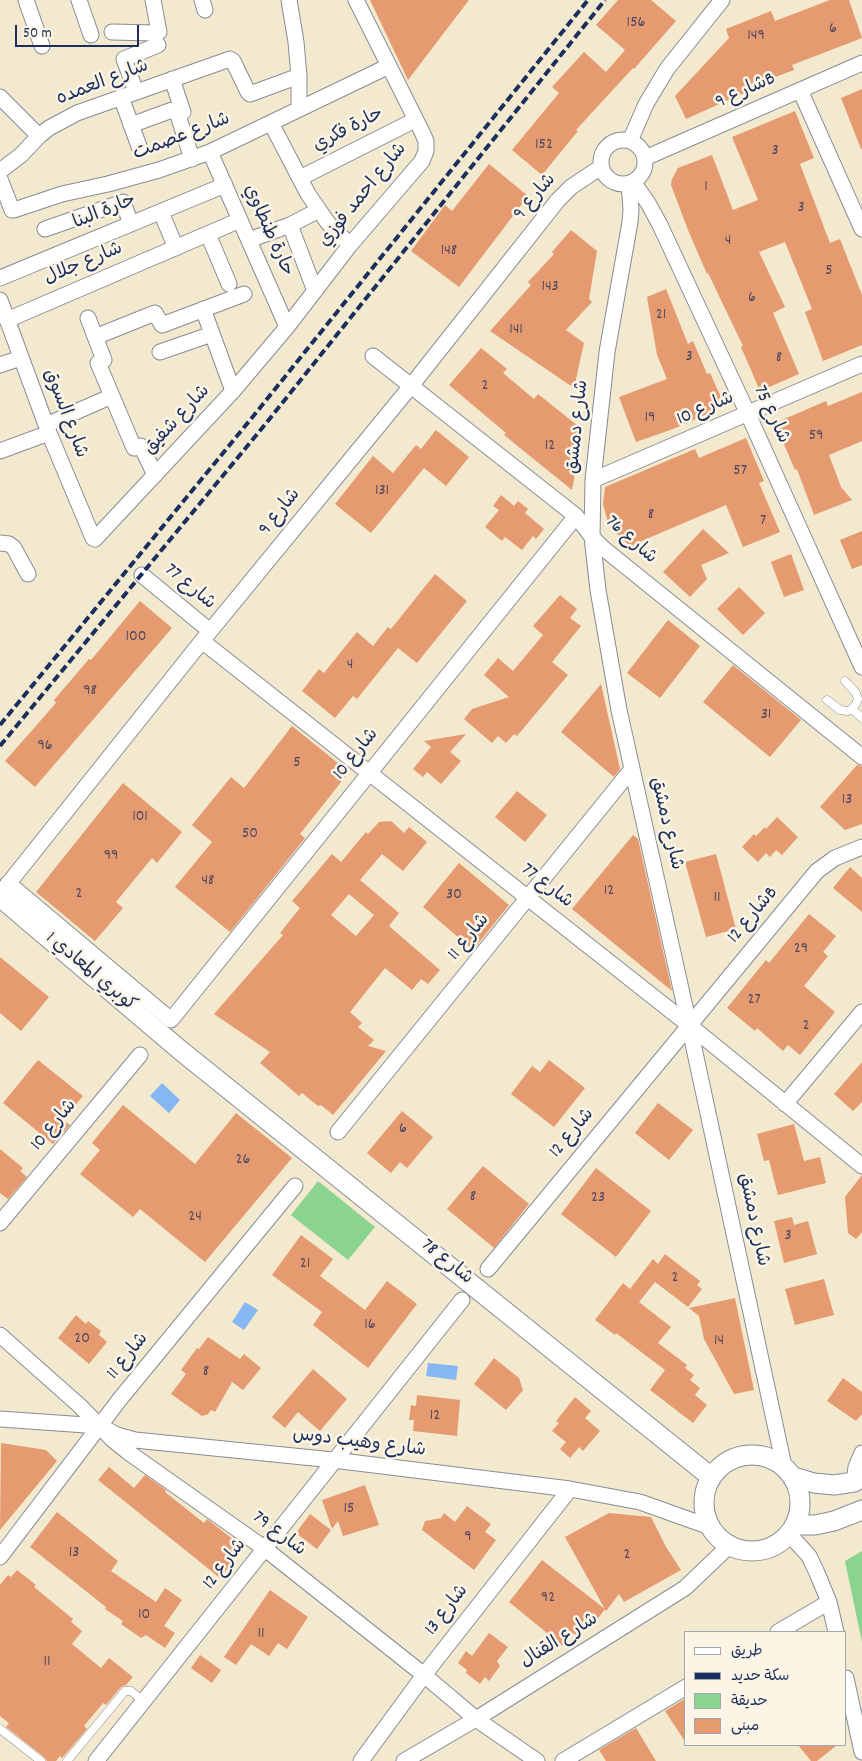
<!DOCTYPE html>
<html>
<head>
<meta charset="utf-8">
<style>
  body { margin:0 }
  #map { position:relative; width:862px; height:1761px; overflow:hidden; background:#f2e9ce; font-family:Dekko,"Playpen Sans Arabic",sans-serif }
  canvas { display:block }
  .legend { position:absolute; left:684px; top:1631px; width:162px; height:115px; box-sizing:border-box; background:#fcf5e5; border:1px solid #a2a6af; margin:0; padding:6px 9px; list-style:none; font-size:15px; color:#1b2f5e }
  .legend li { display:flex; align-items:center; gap:10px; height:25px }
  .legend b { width:25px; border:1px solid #a2a6af }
  .scale { position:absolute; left:15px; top:25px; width:124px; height:22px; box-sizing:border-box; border:2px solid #1b2f5e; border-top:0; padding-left:6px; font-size:15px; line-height:18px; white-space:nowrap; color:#1b2f5e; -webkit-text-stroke:4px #fcf5e5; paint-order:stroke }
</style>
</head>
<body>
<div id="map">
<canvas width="862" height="1761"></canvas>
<ul class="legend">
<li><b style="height:6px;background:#fff"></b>طريق</li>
<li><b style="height:6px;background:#1b2f5e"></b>سكة حديد</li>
<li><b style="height:14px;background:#8ad490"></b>حديقة</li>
<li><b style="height:14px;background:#e59a70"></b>مبنى</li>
</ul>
<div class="scale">50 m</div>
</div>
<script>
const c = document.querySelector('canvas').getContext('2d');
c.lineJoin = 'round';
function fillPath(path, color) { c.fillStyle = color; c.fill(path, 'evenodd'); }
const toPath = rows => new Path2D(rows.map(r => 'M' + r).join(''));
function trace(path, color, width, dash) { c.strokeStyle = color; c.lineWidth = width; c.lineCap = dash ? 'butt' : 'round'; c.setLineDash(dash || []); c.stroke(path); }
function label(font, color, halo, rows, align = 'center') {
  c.font = font + ' Dekko,"Playpen Sans Arabic",sans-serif'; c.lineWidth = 5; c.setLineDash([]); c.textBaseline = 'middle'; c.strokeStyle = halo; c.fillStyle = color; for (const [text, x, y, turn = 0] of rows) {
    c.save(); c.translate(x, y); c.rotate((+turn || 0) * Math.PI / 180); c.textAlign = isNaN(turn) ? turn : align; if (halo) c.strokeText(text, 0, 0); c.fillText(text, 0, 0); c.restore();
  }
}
const green = toPath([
  [318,1181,375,1227,348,1260,291,1215],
  [862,1551,862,1642,845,1561]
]);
const water = toPath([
  [162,1083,180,1100,169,1113,150,1096],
  [245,1302,258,1310,244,1330,232,1322],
  [428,1363,458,1366,456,1380,426,1376]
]);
const building = toPath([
  [370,0,469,0,408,80],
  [618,0,651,0,676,21,634,69,633,68,576,130,578,131,542,175,512,150,559,93,552,87,584,52,606,72,625,50,596,25],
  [830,0,849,0,862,38,792,65,794,70,744,89,746,92,686,119,675,96,729,38,726,29,771,11,775,21],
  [862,89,862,149,861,149,841,98],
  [795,111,814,158,800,164,830,243,840,239,862,295,862,345,823,361,805,312,812,309,785,242,759,252,785,307,773,313,799,374,760,391,741,347,743,346,708,273,707,274,688,230,671,185,672,179,678,168,712,155,733,210,758,200,732,137],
  [489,164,528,196,459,287,411,251,445,205,452,211],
  [571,230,597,251,589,299,592,302,566,330,584,343,574,388,490,331,531,285,528,282,554,254,552,252],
  [666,289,688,344,693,341,707,374,710,373,725,406,673,429,636,442,619,397,667,379,657,355,647,297],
  [481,348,507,369,503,373,534,399,538,394,583,430,572,490,504,435,506,433,449,385],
  [862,392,862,441,829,455,841,487,852,500,814,515,797,469,795,470,775,423,826,401,828,406],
  [436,430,469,457,446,486,424,468,371,533,335,504,373,456,393,473,416,445,421,449],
  [746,438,764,481,759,483,780,532,743,547,726,505,630,546,609,526,603,504,605,487,695,449,699,458],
  [501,495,514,506,518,501,528,509,525,513,544,529,536,539,533,536,522,550,505,537,502,541,485,527,499,510,493,506],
  [703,529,729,553,701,565,707,579,690,597,663,572],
  [862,531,862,565,852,569,840,540],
  [791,554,804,590,784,597,771,562],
  [435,574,467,601,417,663,398,648,357,699,353,696,335,718,302,691,319,669,324,673,357,632,373,646,388,627,391,629],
  [739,587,765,613,743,635,717,609],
  [560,595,577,609,570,618,581,626,552,662,568,675,517,736,514,734,506,743,498,736,492,743,464,719,472,709,509,697,484,675,498,658,513,671,543,635,533,626],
  [140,601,172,628,35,787,5,761,56,703,54,700,89,659,91,660],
  [668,620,700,646,660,698,627,673],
  [733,665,801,720,770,757,703,702],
  [601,684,620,769,614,777,561,732],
  [292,726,349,772,300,834,305,838,230,932,175,887,212,842,192,825,231,777,244,788],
  [466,734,450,752,461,761,441,784,427,772,423,777,413,769,431,747,424,741],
  [857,765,862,766,862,824,845,830,820,807],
  [123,783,182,832,157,863,152,858,116,902,123,908,95,941,36,892],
  [517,791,547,815,525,842,495,817],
  [777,817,798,837,782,855,776,850,770,857,766,853,758,862,742,847,754,834,756,836,765,827,766,829],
  [391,821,404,833,409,827,427,842,403,871,382,854,360,880,399,913,389,926,440,970,428,984,421,979,412,990,385,968,350,1012,362,1023,358,1027,374,1040,368,1046,386,1051,333,1115,321,1105,318,1106,302,1093,299,1096,260,1063,270,1052,214,1014,283,935,280,933,300,908,292,901,332,854,341,862,366,832,368,834,379,822],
  [349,894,374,915,356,936,331,915],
  [633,835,638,839,672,991,572,909],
  [716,854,736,929,706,937,685,862],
  [459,863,509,905,473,950,423,907],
  [850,867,862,878,862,912,833,888],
  [809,914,836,936,823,952,828,956,804,986,835,1012,800,1055,788,1045,783,1051,757,1028,755,1031,727,1008,766,960,769,963],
  [0,957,49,997,21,1031,0,1013],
  [38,1060,83,1096,63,1120,70,1125,53,1144,3,1103],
  [549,1060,585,1088,554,1127,511,1094,532,1066,540,1072],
  [862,1062,862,1102,853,1111,834,1094],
  [658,1103,693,1130,669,1160,635,1133],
  [123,1105,195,1164,236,1113,292,1158,205,1262,140,1209,133,1217,80,1174,100,1150,92,1143],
  [402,1111,433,1137,407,1168,400,1162,391,1173,367,1153],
  [794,1124,804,1161,820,1157,826,1183,778,1195,769,1160,764,1161,757,1134],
  [0,1149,23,1168,20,1171,27,1177,8,1199,0,1193],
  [483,1166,529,1204,494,1248,447,1209],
  [596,1168,651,1211,616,1257,561,1214],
  [862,1175,862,1232,856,1239,848,1233,845,1197],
  [792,1217,794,1225,808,1221,817,1254,784,1263,774,1221],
  [301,1235,333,1259,320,1276,365,1310,387,1281,417,1304,368,1368,313,1325,322,1312,272,1275],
  [665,1254,700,1281,697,1285,702,1289,688,1307,655,1282,639,1302,671,1327,658,1343,687,1365,685,1368,694,1375,690,1380,700,1388,695,1395,707,1405,693,1423,650,1390,665,1370,616,1333,615,1335,595,1320,623,1283,630,1289,653,1259,658,1264],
  [824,1279,834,1315,795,1325,785,1289],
  [735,1298,754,1390,734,1394,704,1339,699,1316,689,1308],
  [76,1315,86,1324,88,1321,101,1331,99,1335,107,1342,89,1364,58,1338],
  [208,1337,240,1359,244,1354,261,1368,243,1390,232,1382,215,1412,211,1410,208,1414,202,1416,171,1394,186,1374,181,1370,197,1348,199,1349],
  [494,1358,519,1378,523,1390,506,1410,474,1384],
  [313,1369,347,1399,320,1431,298,1412,285,1428,272,1417],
  [843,1378,862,1392,862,1414,856,1421,827,1401],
  [417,1395,460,1400,457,1436,413,1431,414,1420,409,1420,411,1405,416,1406],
  [575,1397,591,1411,585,1418,600,1431,583,1451,579,1447,570,1458,560,1449,566,1442,552,1431,559,1423,556,1421],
  [1,1443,46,1450,57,1461,0,1530],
  [109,1467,134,1488,145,1475,166,1490,165,1492,204,1523,207,1519,244,1548,220,1578,98,1480],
  [365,1485,379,1525,343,1536,338,1521,332,1529,322,1500],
  [467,1506,491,1524,485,1532,496,1540,474,1570,422,1530,425,1521,441,1518,444,1513,455,1522],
  [57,1512,118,1561,111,1571,156,1602,165,1588,182,1600,164,1626,175,1633,165,1648,146,1635,141,1638,121,1624,123,1621,105,1609,106,1607,30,1547],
  [609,1513,651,1517,666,1547,681,1570,624,1602,619,1594,606,1611,565,1537],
  [310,1514,331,1530,317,1549,296,1533],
  [542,1560,605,1609,590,1629,584,1625,576,1635,573,1633,563,1646,509,1602],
  [17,1570,36,1585,34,1587,73,1619,71,1622,82,1631,72,1644,101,1668,109,1658,133,1677,126,1685,121,1687,106,1705,103,1703,84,1726,87,1729,62,1758,60,1756,56,1761,47,1761,44,1757,6,1727,9,1723,0,1716,0,1585,8,1575,11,1577],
  [270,1590,308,1617,287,1649,278,1643,269,1656,251,1644,236,1665,224,1657],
  [489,1633,508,1647,497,1661,500,1666,489,1681,485,1677,480,1684,466,1673,467,1670,458,1663,466,1651,472,1656],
  [200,1655,221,1670,212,1683,191,1668],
  [686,1698,686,1743,665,1711],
  [636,1728,656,1761,606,1761,599,1750],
  [798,1745,837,1745,817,1761,811,1761]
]);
const service = toPath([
  [827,700,840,710,848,711,852,709,856,704,858,699,856,693,845,681],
  [852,709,862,718],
  [0,1729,41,1761],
  [67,1761,125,1691,131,1691,143,1701]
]);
const minor = toPath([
  [26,0,42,46],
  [79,0,91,35],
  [202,0,205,10],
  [289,0,296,42,299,76,299,109],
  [112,32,154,33,159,32,153,0],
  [172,79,183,112,178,115,192,159],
  [800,90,862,229],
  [136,92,124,59,158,45],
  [0,97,39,136],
  [121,97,140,149],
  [271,123,308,194,328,223,350,245],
  [131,125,172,110],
  '601 162a22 22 0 1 1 44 0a22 22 0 1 1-44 0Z',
  [630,141,646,104,667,69,722,0],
  [210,152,287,327],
  [645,158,862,63],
  [0,171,21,155,39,136,49,128,77,113,230,59,233,61,248,92,250,94,299,76],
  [300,178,415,120],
  [0,179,12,210,14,210,62,194,108,184,159,170,210,152,389,66],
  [634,183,648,203,660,225,748,414,862,667],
  [629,184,631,210,630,222,607,352,593,480,592,537,598,590,619,710,689,1025,784,1466],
  [161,212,176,248],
  [290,225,315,291],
  [45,229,123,202,131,224],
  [208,234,229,284],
  [249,240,290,225,319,210],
  [0,278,225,185],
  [0,300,49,433,93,538,95,539,233,391,287,327,350,245,422,161,426,151,426,141,422,132,356,0],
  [203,309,233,391],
  [88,318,104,360,98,363,134,448,141,446,155,475],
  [7,320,240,220],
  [95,337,155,313,162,325,244,294],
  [160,352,212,334],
  [373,356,576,516,592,537,603,548,862,757],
  [0,365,21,358],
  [46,425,112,396],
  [0,451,49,433],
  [593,480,862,364],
  [0,543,9,544,14,548,28,574],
  [142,575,210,631],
  [202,641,689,1025,862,1166],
  [8,883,171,1020,576,516],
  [0,894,202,641,411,386,558,200,571,187,601,167],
  [785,1104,862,1012],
  [338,1132,632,769],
  [0,1223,140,1055],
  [488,1269,817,871,835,858,862,847],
  [0,1335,80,1406,113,1440,128,1452,264,1548,424,1675,476,1719,537,1761],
  [0,1419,100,1426,117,1435,135,1440,333,1460,570,1489,640,1502,710,1527],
  [854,1482,856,1467,862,1453],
  [789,1534,809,1556,817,1573,829,1602,836,1632],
  [0,1557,120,1399,295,1186],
  [778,1632,829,1602],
  [846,1678,862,1752],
  [96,1761,462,1300],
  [361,1761,424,1675,570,1489],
  [404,1761,476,1719,685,1588,729,1546],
  [563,1761,686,1687]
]);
const tertiary = toPath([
  [0,897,180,1050,711,1477],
  '704 1503a48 48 0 1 1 96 0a48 48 0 1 1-96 0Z',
  [794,1477,814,1483,834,1485,854,1482,862,1478],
  [795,1525,815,1525,834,1521,862,1510]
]);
const rail = toPath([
  [0,725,255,414,588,0],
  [0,746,263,427,605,0]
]);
const numberNames = [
  ["156",636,24],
  ["6",833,30],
  ["149",756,37],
  ["152",544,146],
  ["3",775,152],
  ["1",706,188],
  ["3",801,209],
  ["4",728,242],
  ["148",449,252],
  ["5",829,272],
  ["143",550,288],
  ["6",752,299],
  ["21",661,316],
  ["141",516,331],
  ["3",689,358],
  ["8",779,359],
  ["2",485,387],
  ["19",650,419],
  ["59",816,437],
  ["12",550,447],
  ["57",740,472],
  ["131",382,492],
  ["8",651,516],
  ["7",763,522],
  ["100",136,638],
  ["4",350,666],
  ["98",90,692],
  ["31",766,716],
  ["96",45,747],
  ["5",297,764],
  ["13",847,801],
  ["101",140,818],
  ["50",250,835],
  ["99",111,857],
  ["48",208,882],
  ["12",609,892],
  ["2",79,895],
  ["30",454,896],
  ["11",717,899],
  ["29",801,950],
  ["27",754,1001],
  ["2",806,1027],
  ["6",403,1130],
  ["26",243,1161],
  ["8",473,1198],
  ["23",598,1199],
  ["24",195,1218],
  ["3",788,1237],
  ["21",305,1265],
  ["2",675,1279],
  ["16",370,1326],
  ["20",82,1340],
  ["14",719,1342],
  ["8",206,1373],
  ["12",435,1417],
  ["15",349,1510],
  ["9",468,1538],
  ["13",74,1554],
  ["2",627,1556],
  ["92",548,1599],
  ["10",144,1616],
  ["11",261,1635],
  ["11",47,1663]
];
const streetNames = [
  ["شارع العمده",103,84,-21],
  ["شارع 9B",746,92,-24],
  ["حارة فكري",349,131,-27],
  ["شارع عصمت",182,138,-21],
  ["شارع احمد فوزي",364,196,-51],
  ["شارع 9",536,198,-49],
  ["حارة البنا",105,213,-22],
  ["حارة طنطاوي",267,231,66],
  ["شارع جلال",84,265,-23],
  ["شارع 10",706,410,-23],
  ["شارع السوق",64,414,69],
  ["شارع 75",770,415,65],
  ["شارع شفيق",178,421,-47],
  ["شارع دمشق",579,427,-84],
  ["شارع 9",281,513,-51],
  ["شارع 76",630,541,42],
  ["شارع 77",189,588,40],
  ["شارع 10",357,755,-51],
  ["شارع دمشق",665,824,77],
  ["شارع 77",546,887,38],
  ["شارع 12B",754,916,-50],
  ["شارع 11",470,938,-51],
  ["كوبري المعادي 1",90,973,40],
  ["شارع 10",55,1126,-50],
  ["شارع 12",573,1134,-50],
  ["شارع دمشق",752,1220,78],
  ["شارع 78",446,1263,39],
  ["شارع 11",129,1357,-51],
  ["شارع وهيب دوس",359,1444,7],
  ["شارع 79",278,1535,37],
  ["شارع 12",226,1565,-52],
  ["شارع 13",448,1611,-52],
  ["شارع القنال",560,1642,-32]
];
fillPath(green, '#8ad490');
fillPath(water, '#86b7f2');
fillPath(building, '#e59a70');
trace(service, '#868c96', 9);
trace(minor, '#868c96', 17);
trace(tertiary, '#868c96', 21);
trace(service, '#fff', 8);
trace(minor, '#fff', 15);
trace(tertiary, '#fff', 19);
trace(rail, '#1b2f5e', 4, [8, 4]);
label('16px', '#4e4a62', null, numberNames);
label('19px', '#1b2f5e', '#fcf5e5', streetNames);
</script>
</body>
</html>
